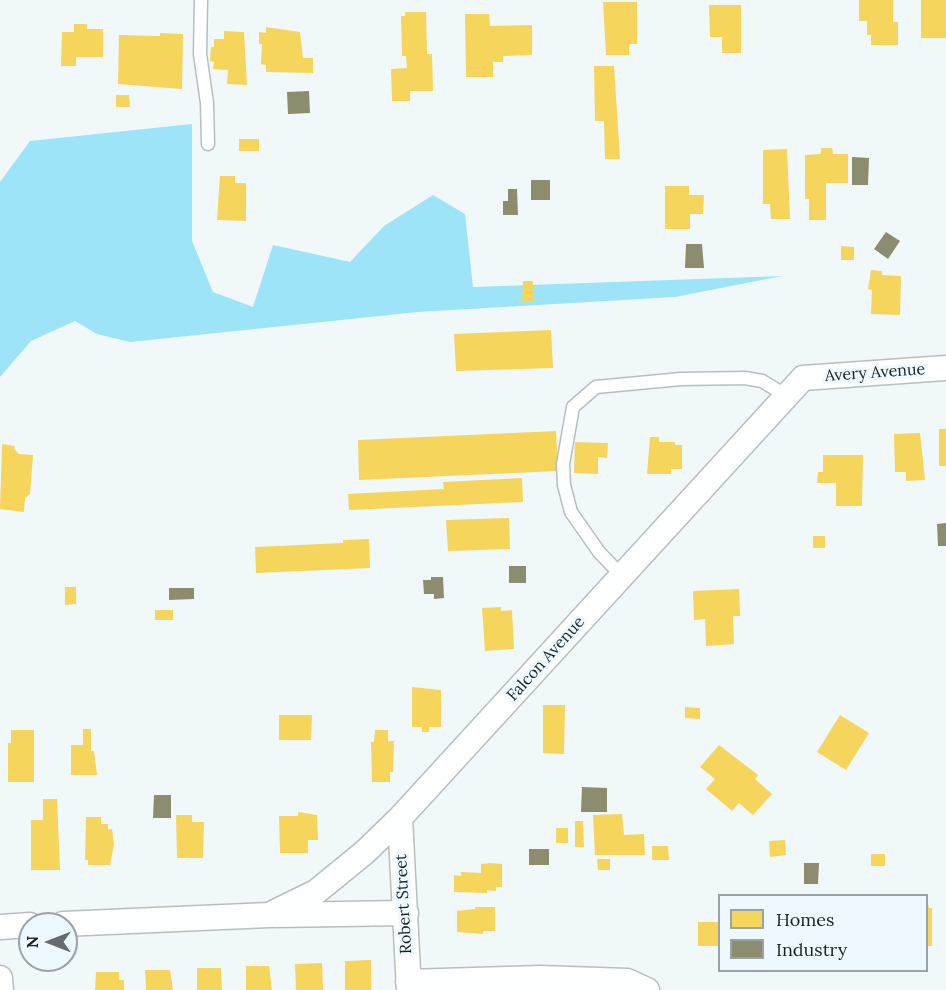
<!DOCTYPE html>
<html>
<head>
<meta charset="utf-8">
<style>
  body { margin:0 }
  #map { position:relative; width:946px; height:990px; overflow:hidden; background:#f1f8fa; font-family:Lora,serif }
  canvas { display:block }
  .legend { position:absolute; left:718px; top:894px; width:210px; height:78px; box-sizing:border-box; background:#edf9fe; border:2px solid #99a3a6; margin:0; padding:8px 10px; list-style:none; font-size:18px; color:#1b2123 }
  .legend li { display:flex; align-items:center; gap:12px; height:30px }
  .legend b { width:30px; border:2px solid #99a3a6 }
  .north { position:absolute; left:18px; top:912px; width:60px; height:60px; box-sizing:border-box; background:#edf9fe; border:2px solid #99a3a6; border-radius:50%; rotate:270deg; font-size:16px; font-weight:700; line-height:24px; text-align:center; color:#1b2123 }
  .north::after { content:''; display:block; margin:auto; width:21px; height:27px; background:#666c6e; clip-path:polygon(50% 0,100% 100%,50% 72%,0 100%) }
</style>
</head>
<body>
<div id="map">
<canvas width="946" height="990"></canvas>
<ul class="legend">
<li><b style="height:16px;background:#f6d55c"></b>Homes</li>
<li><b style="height:16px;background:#8c8c6e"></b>Industry</li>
</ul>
<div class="north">N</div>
</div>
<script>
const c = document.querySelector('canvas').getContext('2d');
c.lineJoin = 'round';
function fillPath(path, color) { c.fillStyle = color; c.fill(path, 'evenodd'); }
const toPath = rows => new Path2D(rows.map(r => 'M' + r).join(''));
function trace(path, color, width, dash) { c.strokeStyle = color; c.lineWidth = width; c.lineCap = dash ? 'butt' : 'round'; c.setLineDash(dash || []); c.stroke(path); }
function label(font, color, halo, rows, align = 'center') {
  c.font = font + ' Lora,serif'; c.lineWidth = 6; c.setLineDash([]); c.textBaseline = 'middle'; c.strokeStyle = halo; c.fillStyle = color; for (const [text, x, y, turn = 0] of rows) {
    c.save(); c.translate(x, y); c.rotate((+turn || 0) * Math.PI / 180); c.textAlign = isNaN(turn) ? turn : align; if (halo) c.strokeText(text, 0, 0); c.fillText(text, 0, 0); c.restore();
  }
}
const forest = toPath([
  [192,124,192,241,213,292,253,307,273,245,350,262,384,226,433,195,465,214,473,287,782,276,675,297,418,312,130,342,97,334,75,321,31,341,0,377,0,182,30,141]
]);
const homes = toPath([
  [859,0,893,0,893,22,898,22,898,45,871,45,871,35,867,35,867,21,859,21],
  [921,0,946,0,946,38,921,38],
  [603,2,637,2,637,44,629,44,629,55,606,55],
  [709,5,741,5,741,53,722,53,722,37,710,37],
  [405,12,426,12,427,54,432,54,433,91,410,91,410,101,392,101,391,69,407,68,406,56,402,56,401,16,405,16],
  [465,14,489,14,490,26,532,25,532,55,503,56,503,62,493,62,493,77,466,77],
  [74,24,87,24,87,29,103,29,103,57,76,57,76,66,61,66,62,32,74,32],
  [266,27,300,32,303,58,313,58,313,73,266,72,266,65,261,64,262,44,259,44,259,32,266,33],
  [224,31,244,32,247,85,227,84,228,70,213,69,214,62,210,61,211,47,214,47,214,39,224,39],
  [160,33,183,34,182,89,118,84,119,35,160,36],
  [594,66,614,66,620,159,605,159,604,121,595,121],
  [116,95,129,95,130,107,116,107],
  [239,139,259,139,259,151,239,151],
  [821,148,832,148,833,154,848,154,848,183,826,183,826,220,809,220,809,199,805,199,805,155,821,154],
  [787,149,790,219,771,219,770,204,763,204,763,150],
  [220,176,235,176,235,183,246,183,246,221,217,220],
  [665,186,689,186,689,195,704,195,703,214,690,214,690,229,665,229],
  [841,246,854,247,854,260,841,260],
  [871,270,882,271,882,275,901,276,900,315,871,314,872,290,868,289],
  [523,281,533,281,533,301,522,301],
  [551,330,553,368,456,371,454,334],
  [939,429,946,429,946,466,939,466],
  [556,431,558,471,359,480,358,440],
  [920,433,925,480,906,481,906,472,895,472,894,434],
  [650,437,659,437,659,442,675,442,675,445,682,445,682,469,671,469,671,474,647,474],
  [575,442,608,443,607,458,598,457,598,474,574,473],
  [2,444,15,446,14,449,19,454,33,455,30,494,25,498,24,512,0,509],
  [823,455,863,455,862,506,836,506,836,483,817,483,818,472,823,472],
  [522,478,523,502,349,510,348,494,444,489,443,482],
  [509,518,510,549,448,551,446,520],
  [813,536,825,536,825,548,813,548],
  [369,539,370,568,256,573,255,547,343,543,343,540],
  [65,587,76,587,76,604,65,605],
  [739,589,740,616,733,616,734,644,706,646,705,619,694,620,693,591],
  [501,607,501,611,512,610,514,649,485,651,482,608],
  [155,610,173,610,173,620,155,620],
  [412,687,441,690,441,727,429,727,429,732,422,732,422,727,412,727],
  [543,705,565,705,564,754,543,753],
  [685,707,700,708,700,719,685,718],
  [279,715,312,715,311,740,279,740],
  [840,715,869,733,846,770,817,752],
  [83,729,91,729,91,751,94,751,97,775,71,775,71,745,83,745],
  [11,730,34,730,34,782,8,782,8,743,11,743],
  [375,730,388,730,388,741,394,741,393,772,390,772,390,782,372,782,371,742,374,742],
  [719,745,758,775,755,779,772,794,753,815,739,803,732,811,706,789,715,779,700,767],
  [43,799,57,799,60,870,31,870,31,820,43,820],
  [298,812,317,815,318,840,308,840,308,853,280,853,279,816,298,816],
  [622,814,624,835,644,834,645,855,595,855,593,815],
  [176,815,192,815,192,822,204,822,203,858,177,858],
  [86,817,101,817,101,824,108,824,108,829,112,829,114,844,110,865,88,865,88,860,85,860],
  [575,821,583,821,584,847,575,847],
  [556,828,568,828,568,843,556,843],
  [785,840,786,855,770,857,769,841],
  [652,846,668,846,669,860,652,860],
  [871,854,885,854,885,866,871,866],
  [597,859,610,859,610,870,598,870],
  [490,863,502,864,502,887,496,887,496,891,487,890,487,893,454,892,454,875,461,876,461,872,481,873,481,864],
  [926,896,929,908,932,908,932,946,926,946],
  [475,907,495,907,495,931,483,931,483,934,457,932,457,911,475,909],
  [698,922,720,922,720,946,698,946],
  [371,960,371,990,345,990,345,961],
  [322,963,323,990,296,990,295,964],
  [246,966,269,966,272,990,246,990],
  [197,968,221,968,222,990,197,990],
  [145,970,170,970,173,990,146,990],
  [96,972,119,972,119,980,124,980,124,990,95,990]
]);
const industry = toPath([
  [309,91,310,113,288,114,287,92],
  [852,157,869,158,868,185,852,185],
  [531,180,550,180,550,200,531,200],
  [508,189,517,189,518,215,503,215,503,201,508,201],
  [886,232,900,241,888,259,874,249],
  [686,244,702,244,704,268,685,268],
  [946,523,946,546,938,546,937,524],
  [509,566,526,566,526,583,509,583],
  [431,577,443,577,444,598,434,599,434,594,424,594,423,580,431,580],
  [169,588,194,588,194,599,169,600],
  [582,787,607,788,607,812,581,812],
  [154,795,171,795,171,818,153,818],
  [529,849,549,849,549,865,529,865],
  [804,863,819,863,818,884,804,884]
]);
const lane = toPath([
  [201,0,200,54,207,103,208,144],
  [622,576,599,552,571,512,564,485,563,464,573,407,596,387,681,379,745,378,762,381,787,396]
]);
const street = toPath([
  [400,818,409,990],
  [274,915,406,913],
  [63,924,269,915,316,892,365,852,400,818,803,378,946,368],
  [0,927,30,925],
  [0,978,1,990],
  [408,982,540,978,627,981,647,990]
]);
const streetNames = [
  ["Avery Avenue",875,373,-4],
  ["Falcon Avenue",546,659,-48],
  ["Robert Street",404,904,-93]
];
fillPath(forest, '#9de4f9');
fillPath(homes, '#f6d55c');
fillPath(industry, '#8c8c6e');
trace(lane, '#b8bec0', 15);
trace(street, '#b8bec0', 27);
trace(lane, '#fdfefe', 12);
trace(street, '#fdfefe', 24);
label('16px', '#1b2123', '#edf9fe', streetNames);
</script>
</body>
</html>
